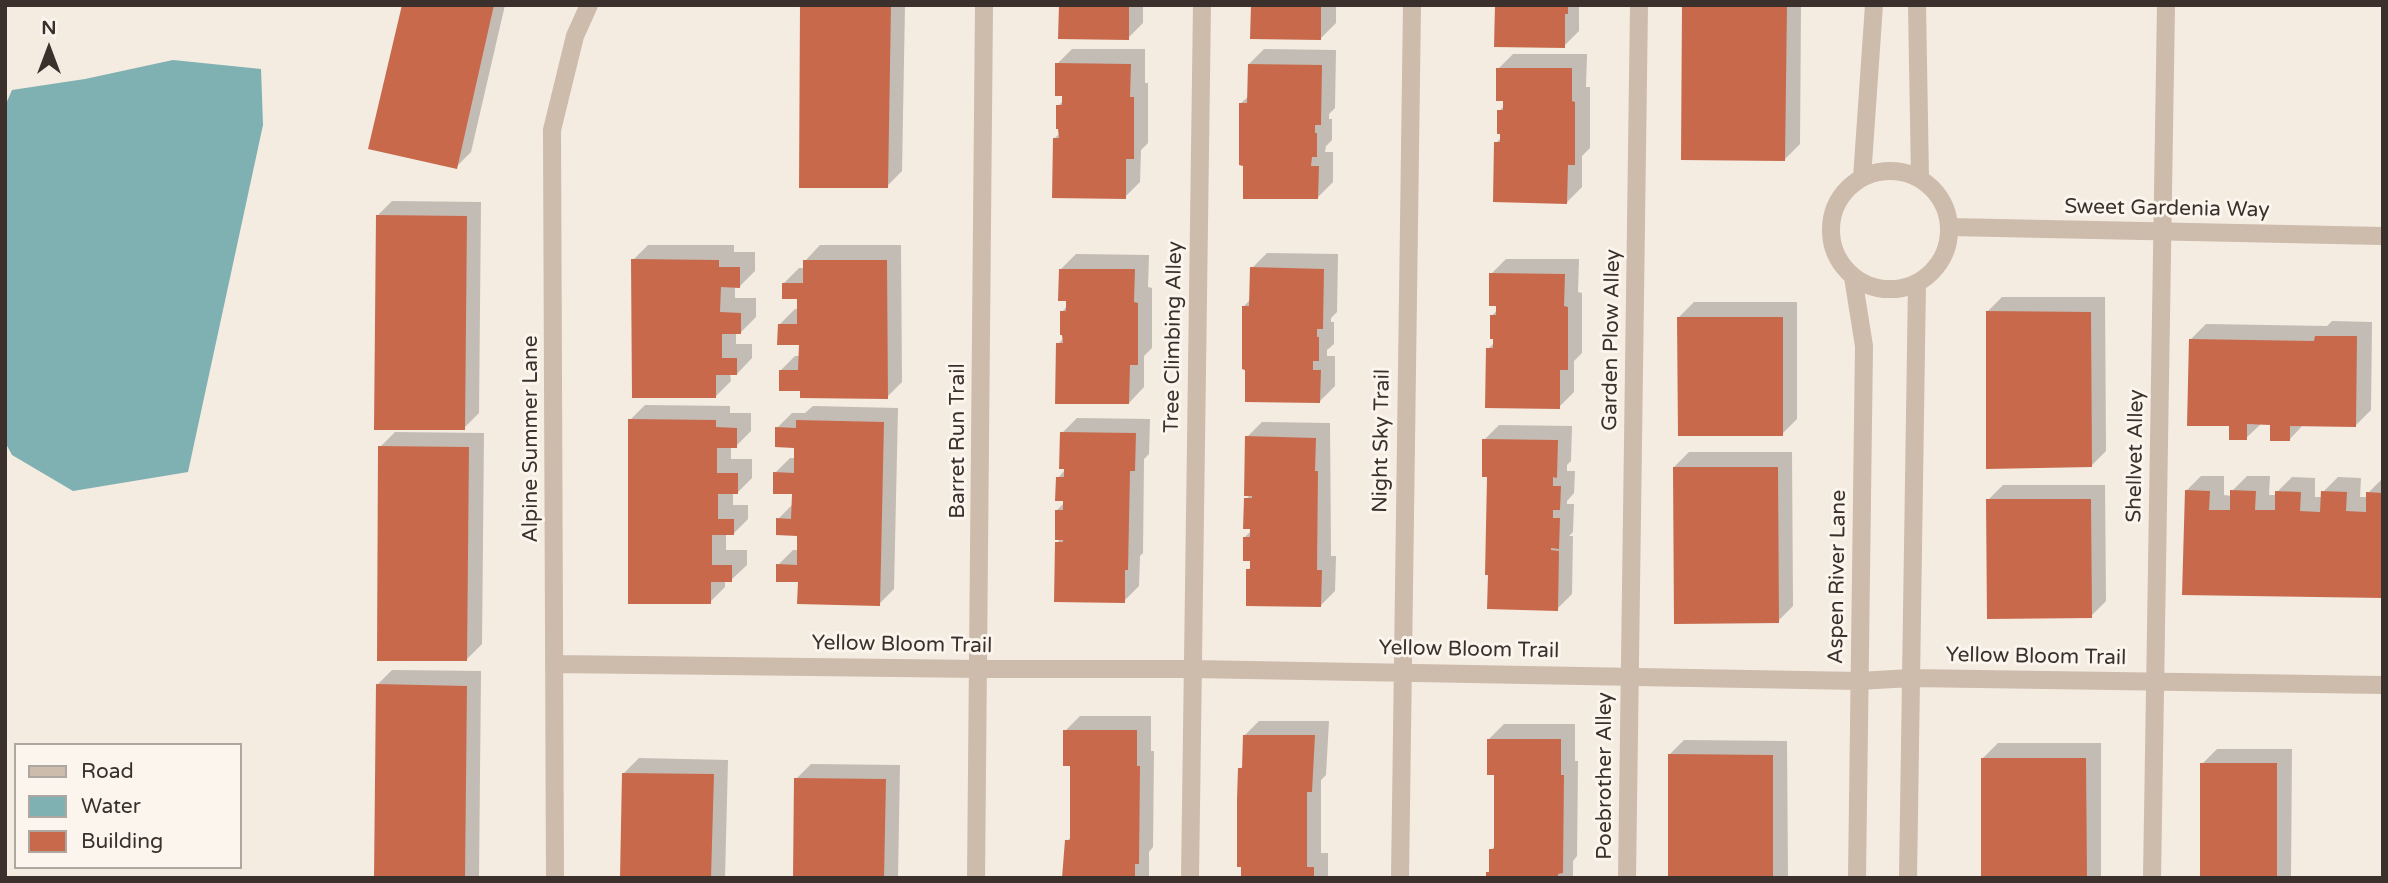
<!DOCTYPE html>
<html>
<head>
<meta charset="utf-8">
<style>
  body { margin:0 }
  #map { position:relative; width:2388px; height:883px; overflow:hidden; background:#f4ebe1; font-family:"Varela Round",sans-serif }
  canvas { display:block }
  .frame { position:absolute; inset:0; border:7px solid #3b302b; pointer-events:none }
  .legend { position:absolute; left:14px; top:743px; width:228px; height:126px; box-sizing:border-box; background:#fbf5ee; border:2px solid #aea6a0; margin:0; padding:9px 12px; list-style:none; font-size:21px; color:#3b302b }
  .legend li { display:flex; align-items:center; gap:14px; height:35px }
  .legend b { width:35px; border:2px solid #aea6a0 }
  .north { position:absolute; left:14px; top:14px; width:70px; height:70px; -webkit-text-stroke:5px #fbf5ee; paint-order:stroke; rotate:0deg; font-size:19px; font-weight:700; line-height:28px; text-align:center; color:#3b302b }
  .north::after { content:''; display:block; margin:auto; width:24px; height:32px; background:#3b302b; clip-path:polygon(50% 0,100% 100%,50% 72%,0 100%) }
</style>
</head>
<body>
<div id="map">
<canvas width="2388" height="883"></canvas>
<div class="frame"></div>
<ul class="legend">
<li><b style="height:9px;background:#cdbbac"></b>Road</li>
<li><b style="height:19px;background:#7fb0b2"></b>Water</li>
<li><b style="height:19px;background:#c8694b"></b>Building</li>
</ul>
<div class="north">N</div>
</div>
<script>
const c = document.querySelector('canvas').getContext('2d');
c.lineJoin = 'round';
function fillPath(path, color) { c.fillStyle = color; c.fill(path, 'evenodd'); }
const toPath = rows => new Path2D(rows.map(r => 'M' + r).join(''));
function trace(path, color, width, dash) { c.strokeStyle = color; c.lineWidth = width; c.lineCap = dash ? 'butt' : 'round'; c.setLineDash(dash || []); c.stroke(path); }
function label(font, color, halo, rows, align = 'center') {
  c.font = font + ' "Varela Round",sans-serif'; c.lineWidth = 6; c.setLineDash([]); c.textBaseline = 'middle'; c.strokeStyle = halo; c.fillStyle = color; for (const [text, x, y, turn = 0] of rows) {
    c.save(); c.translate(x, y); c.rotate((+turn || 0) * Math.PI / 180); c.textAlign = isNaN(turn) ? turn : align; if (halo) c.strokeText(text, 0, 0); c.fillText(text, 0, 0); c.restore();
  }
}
const water = toPath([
  [173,60,261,69,263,125,188,472,73,491,12,455,5,442,5,106,12,90,85,79]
]);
const shadow = toPath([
  [403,5,505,5,471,152,456,167],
  [802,5,905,5,902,171,887,186],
  [1061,5,1143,5,1143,23,1128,38],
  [1253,5,1336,5,1336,23,1321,38],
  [1497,5,1579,5,1579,31,1564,46],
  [1684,5,1801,5,1800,144,1785,159],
  [1072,49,1145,49,1145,83,1148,83,1148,143,1141,150,1140,182,1125,197,1054,139,1060,133,1058,106,1064,100,1057,64],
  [1264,49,1336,50,1335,108,1329,114,1329,119,1332,119,1332,140,1326,146,1325,152,1333,152,1333,182,1318,197,1241,103,1249,96,1249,64],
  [1513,54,1587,54,1586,87,1590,87,1590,148,1582,156,1582,187,1567,202,1496,143,1502,137,1499,111,1505,105,1498,69],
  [392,201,481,202,479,413,464,428,377,216],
  [648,245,734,245,734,252,755,252,755,271,740,286,735,286,735,298,756,298,756,317,741,332,736,332,736,344,752,344,752,358,737,374,730,374,731,381,716,396,633,260],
  [820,245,901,245,902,382,887,397,801,389,780,371,795,356,800,356,800,343,780,324,795,309,799,309,799,297,784,283,799,268,805,268,805,261],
  [1267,253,1338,254,1337,312,1331,318,1331,322,1334,322,1334,344,1327,350,1327,356,1335,356,1335,386,1320,401,1243,307,1251,299,1252,268],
  [1076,254,1149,255,1148,287,1152,288,1152,348,1144,356,1144,387,1129,403,1058,344,1064,338,1062,312,1067,306,1061,269],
  [1506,259,1579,259,1578,292,1582,293,1582,353,1574,361,1574,392,1559,407,1488,349,1494,343,1492,316,1497,310,1491,274],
  [2002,297,2105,297,2106,451,2091,466,1987,312],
  [1694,302,1797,302,1797,419,1782,434,1679,317],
  [2332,321,2372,322,2371,410,2356,425,2304,424,2289,440,2272,423,2262,423,2246,438,2231,424,2191,339,2206,324,2327,326],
  [645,405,730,406,730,413,751,413,751,431,736,446,731,446,731,459,752,459,752,478,737,493,733,493,733,505,748,505,748,519,733,534,726,534,726,550,747,550,747,565,731,580,725,580,725,587,710,602,630,420],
  [813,406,898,408,894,589,879,604,799,580,778,565,793,550,799,550,799,534,778,519,793,504,794,493,775,473,790,458,796,458,796,446,777,428,792,413,805,413],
  [1077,418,1150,419,1149,454,1144,459,1143,553,1140,556,1139,586,1124,601,1057,543,1061,538,1057,510,1064,503,1058,478,1065,470,1062,433],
  [1262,422,1330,423,1331,556,1336,556,1335,591,1320,606,1248,570,1252,566,1245,537,1252,530,1246,499,1250,495,1247,437],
  [1499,425,1572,426,1571,461,1567,465,1567,471,1575,471,1574,493,1567,501,1567,504,1574,504,1573,532,1569,536,1573,536,1572,594,1557,609,1489,475,1484,440],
  [395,432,484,433,482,644,467,659,380,447],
  [1689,452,1792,452,1793,606,1778,621,1674,467],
  [2201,476,2224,476,2224,495,2232,496,2232,491,2247,476,2270,476,2269,495,2277,495,2277,492,2292,477,2315,478,2315,497,2323,497,2323,492,2338,477,2361,478,2360,497,2368,497,2368,493,2383,478,2383,596,2184,593,2186,491],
  [2003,485,2105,485,2106,601,2091,616,1988,500],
  [392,670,481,671,479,878,376,878,377,685],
  [1080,716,1151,716,1151,751,1154,751,1153,847,1149,852,1149,878,1065,878,1067,841,1072,836,1072,764,1065,731],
  [1259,721,1329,721,1326,775,1321,780,1321,853,1328,853,1328,878,1242,878,1240,769,1244,765,1244,736],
  [1504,724,1575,724,1575,761,1578,761,1577,856,1573,861,1573,878,1489,878,1491,850,1496,845,1496,773,1489,739],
  [1684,740,1787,741,1788,878,1670,878,1669,755],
  [1998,743,2101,743,2101,878,1984,878,1983,758],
  [2217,749,2292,749,2291,878,2201,878,2202,764],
  [639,758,728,760,725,878,622,878,624,773],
  [811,764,900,765,898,878,795,878,796,779]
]);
const building = toPath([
  [402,5,494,5,457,169,368,149],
  [800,5,891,5,888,188,799,188],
  [1059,5,1129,5,1129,40,1058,39],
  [1251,5,1321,5,1321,40,1250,39],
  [1495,5,1568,5,1568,14,1565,14,1565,48,1494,47],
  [1682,5,1787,5,1785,161,1681,160],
  [1055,63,1131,64,1130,97,1134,97,1134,159,1126,159,1126,199,1052,198,1053,138,1059,138,1058,129,1056,129,1056,105,1062,105,1062,96,1055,96],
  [1248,64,1322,65,1321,125,1315,125,1315,133,1317,133,1317,157,1312,157,1311,166,1319,166,1318,199,1243,199,1243,166,1239,165,1239,103,1247,103],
  [1496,68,1572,68,1572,101,1575,102,1575,165,1568,165,1567,204,1493,202,1494,142,1500,142,1500,134,1497,134,1497,110,1503,110,1503,101,1496,101],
  [376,215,467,216,465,430,374,430],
  [631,259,719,260,719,267,740,267,740,288,721,287,720,312,741,313,741,334,722,334,722,358,737,358,737,375,716,375,716,398,632,398],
  [803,260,887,260,888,399,800,398,800,391,779,391,779,370,798,370,799,345,777,345,778,324,797,324,797,299,782,299,782,283,803,283],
  [1250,267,1324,269,1323,329,1317,329,1317,337,1319,337,1319,361,1313,361,1313,370,1321,370,1320,403,1245,402,1245,370,1242,369,1242,306,1249,306],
  [1059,269,1135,269,1134,302,1138,303,1138,365,1130,365,1129,404,1055,404,1056,343,1063,343,1062,335,1060,335,1060,311,1066,311,1066,301,1058,301],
  [1489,273,1565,274,1564,306,1568,307,1568,370,1560,370,1560,409,1485,408,1486,348,1493,348,1493,339,1490,339,1490,315,1496,315,1496,306,1489,306],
  [1986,311,2091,312,2092,467,1986,469],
  [1677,317,1783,317,1783,436,1678,436],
  [2315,336,2357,336,2356,427,2290,426,2290,441,2270,441,2270,425,2247,424,2247,440,2229,440,2229,426,2187,426,2189,339,2314,341],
  [628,419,716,420,716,427,737,428,737,448,717,448,717,473,738,473,738,494,718,494,718,519,734,519,734,535,712,535,712,565,732,565,732,582,711,582,711,604,628,604],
  [796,420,884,422,880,606,797,604,798,582,776,582,776,564,797,565,797,536,776,535,776,518,791,519,792,494,773,494,773,472,794,473,794,448,775,447,775,427,796,428],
  [1060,432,1136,433,1135,471,1130,471,1128,570,1125,570,1125,603,1054,602,1055,542,1063,542,1063,540,1055,540,1055,510,1063,510,1063,501,1055,501,1056,477,1064,477,1064,469,1059,469],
  [1245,436,1316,438,1315,471,1318,471,1317,570,1322,570,1321,607,1246,606,1246,569,1250,569,1250,561,1243,561,1243,537,1250,537,1250,529,1243,529,1244,498,1252,498,1252,496,1244,496],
  [1482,439,1558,440,1557,478,1553,477,1553,486,1561,486,1560,510,1553,510,1553,518,1560,518,1559,549,1551,548,1551,550,1559,551,1558,611,1487,609,1488,575,1485,575,1487,477,1482,477],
  [378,446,469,447,467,661,377,661],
  [1673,467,1778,467,1779,623,1674,624],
  [2185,490,2210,491,2209,510,2230,510,2230,490,2256,491,2255,510,2275,510,2275,491,2301,492,2300,511,2320,512,2321,491,2347,492,2346,511,2366,512,2366,492,2383,493,2383,598,2182,595],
  [1986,499,2091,499,2092,618,1987,619],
  [376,684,467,686,465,878,374,878],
  [1063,730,1137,730,1137,766,1140,766,1139,864,1135,864,1135,878,1062,878,1065,840,1070,840,1070,766,1063,766],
  [1243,735,1315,735,1312,792,1307,792,1307,867,1314,867,1314,878,1241,878,1241,867,1237,867,1237,800,1238,768,1242,768],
  [1487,739,1561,739,1561,775,1564,775,1563,873,1558,874,1558,878,1486,878,1486,872,1489,872,1489,849,1494,849,1494,775,1487,775],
  [1668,754,1773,755,1773,878,1668,878],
  [1981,758,2086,758,2087,878,1981,878],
  [2200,763,2277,763,2277,878,2200,878],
  [622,773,714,774,711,878,620,878],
  [794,778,886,779,884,878,793,878]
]);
const service = toPath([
  [1190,878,1202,5],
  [1627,878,1639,5],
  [2152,878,2166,5]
]);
const minor = toPath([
  [1917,5,1920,178],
  '1831 230a59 59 0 1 1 118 0a59 59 0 1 1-118 0Z',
  [1862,178,1874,5],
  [1950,227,2383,236],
  [1853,277,1864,346,1857,878],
  [555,664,980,669,1193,669,1859,681,1911,678,2383,685],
  [555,878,552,130,575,36,589,5],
  [976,878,984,5],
  [1400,878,1412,5],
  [1908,878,1917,283]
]);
const streetNames = [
  ["Sweet Gardenia Way",2167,209,1],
  ["Tree Climbing Alley",1174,337,-89],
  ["Garden Plow Alley",1612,340,-89],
  ["Alpine Summer Lane",531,439,-90],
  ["Barret Run Trail",958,441,-90],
  ["Night Sky Trail",1382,441,-89],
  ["Shellvet Alley",2136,456,-89],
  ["Aspen River Lane",1838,577,-89],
  ["Yellow Bloom Trail",902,645,1],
  ["Yellow Bloom Trail",1469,650,1],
  ["Yellow Bloom Trail",2036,657,1],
  ["Poebrother Alley",1605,776,-90]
];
fillPath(water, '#7fb0b2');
fillPath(shadow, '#0003');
fillPath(building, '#c8694b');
trace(service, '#cdbbac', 18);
trace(minor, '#cdbbac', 18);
label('21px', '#3b302b', '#fbf5ee', streetNames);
</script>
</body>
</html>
